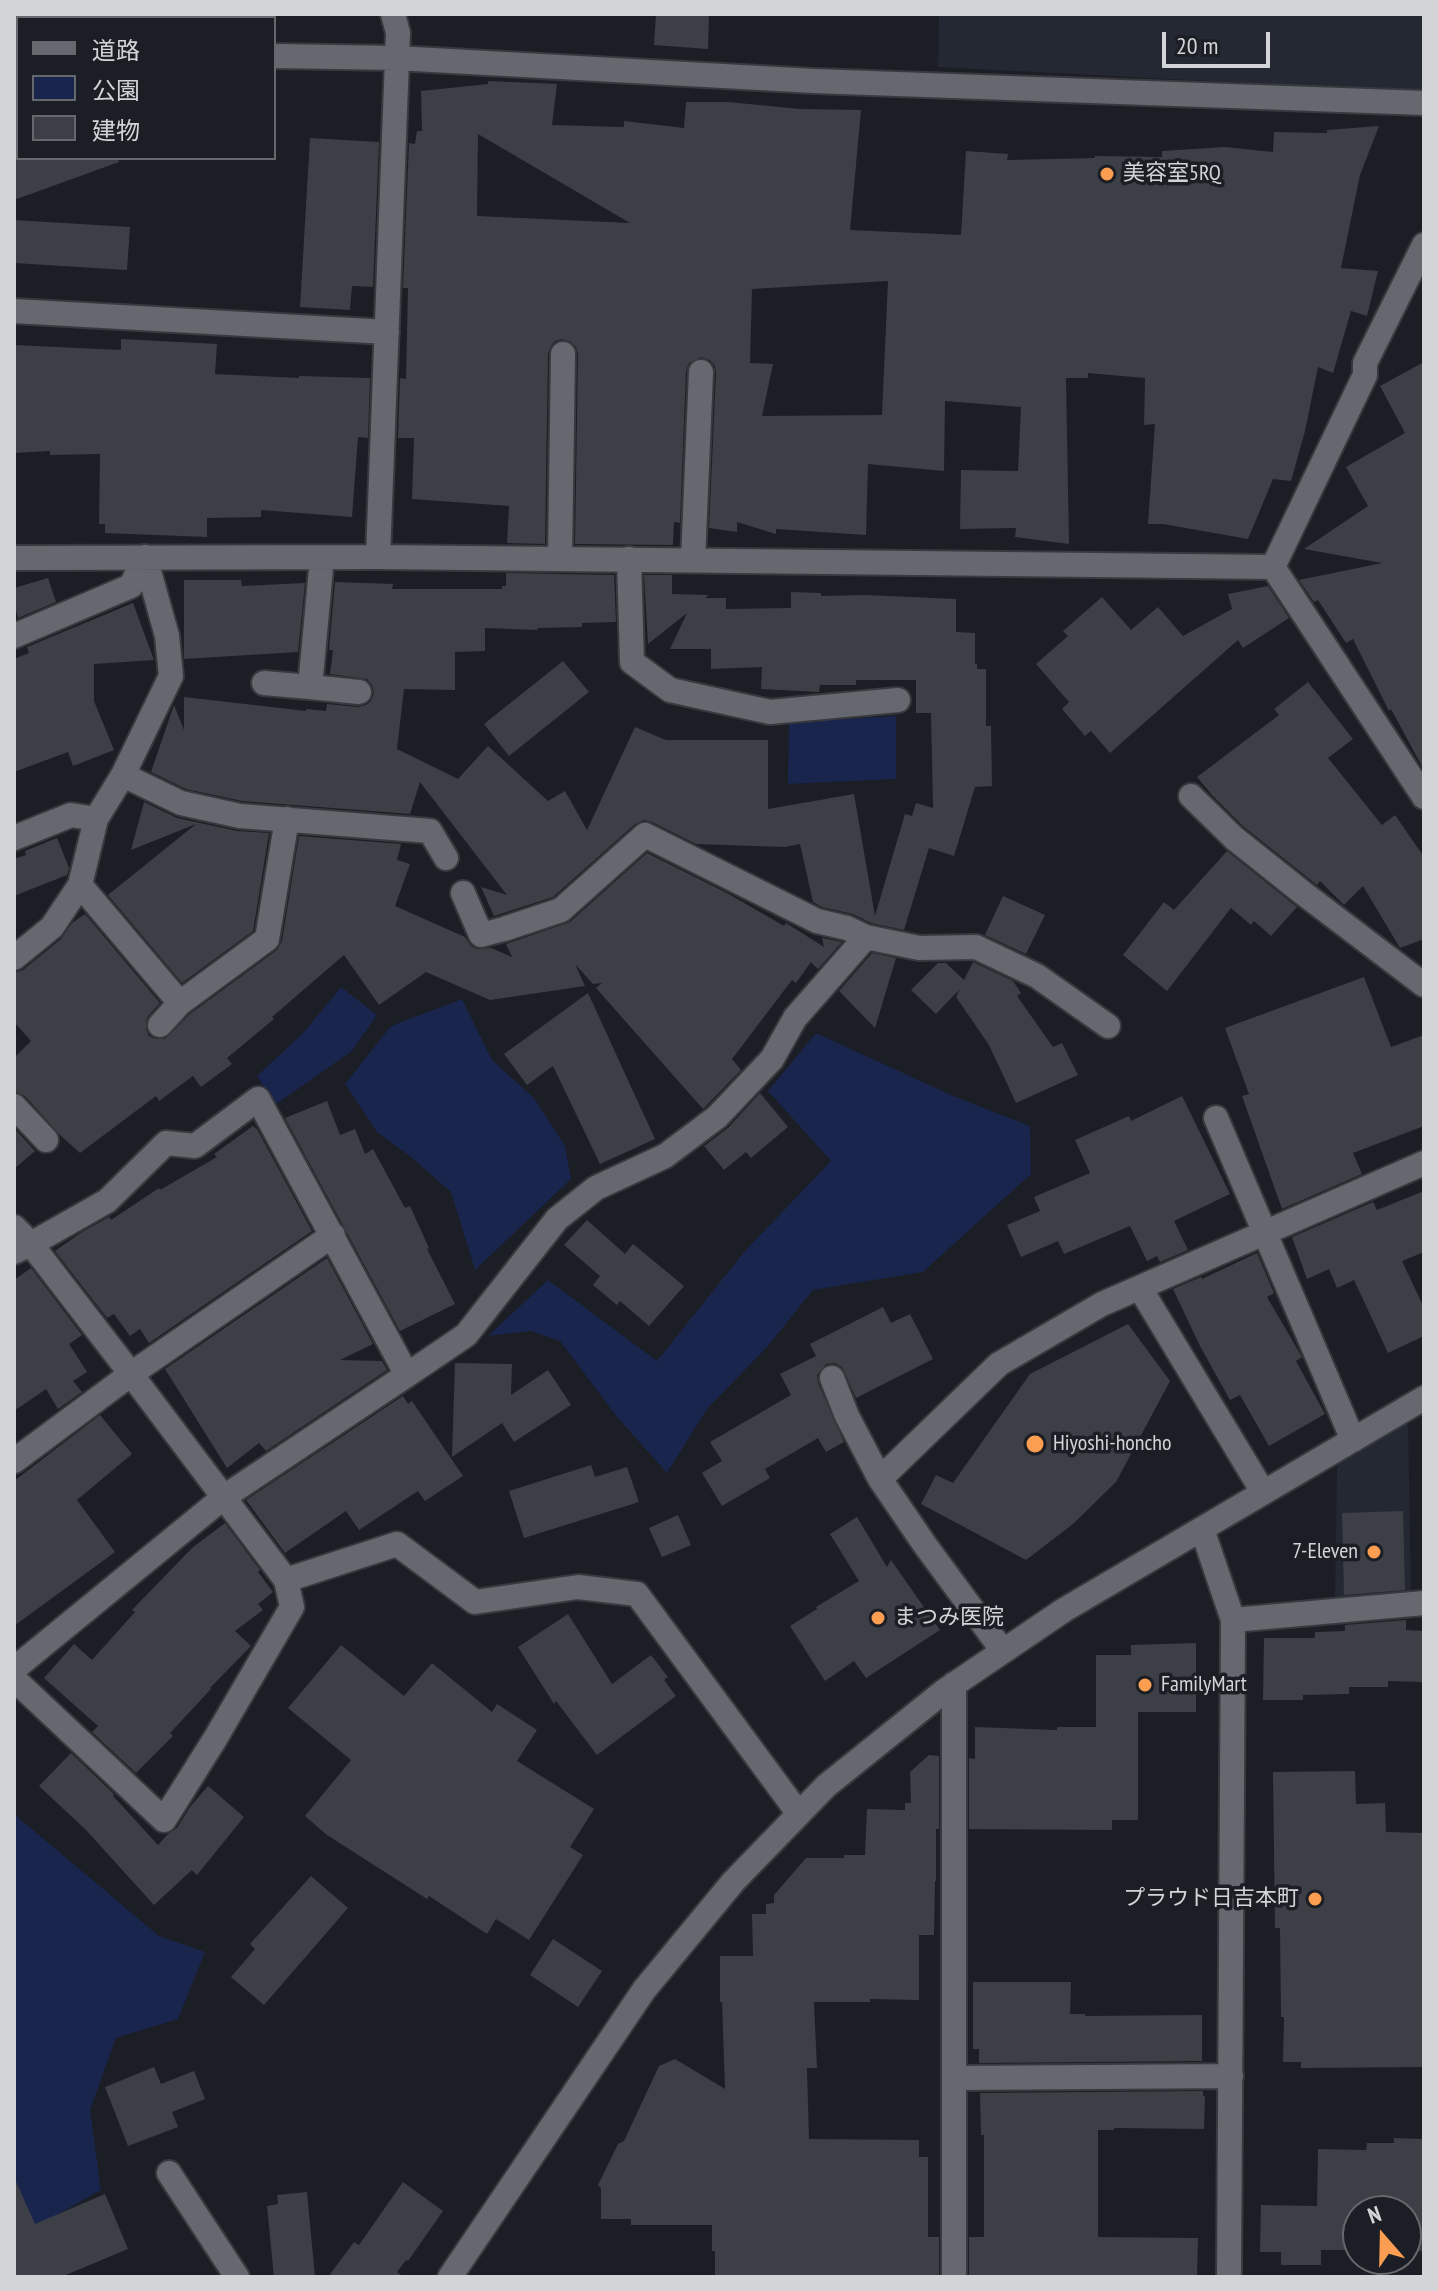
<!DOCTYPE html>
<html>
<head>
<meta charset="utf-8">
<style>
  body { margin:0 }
  #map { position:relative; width:1438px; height:2291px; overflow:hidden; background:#1b1e24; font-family:"PT Sans Narrow","Noto Sans JP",sans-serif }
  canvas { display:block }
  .frame { position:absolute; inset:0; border:16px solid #d2d4d8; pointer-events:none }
  .legend { position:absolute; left:16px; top:16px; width:260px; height:144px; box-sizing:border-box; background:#1b1e24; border:2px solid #64676c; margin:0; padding:10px 14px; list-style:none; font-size:24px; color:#d2d4d8 }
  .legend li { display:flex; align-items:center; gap:16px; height:40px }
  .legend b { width:40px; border:2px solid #64676c }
  .north { position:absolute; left:1342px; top:2195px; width:80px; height:80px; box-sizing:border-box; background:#1b1e24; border:2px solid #64676c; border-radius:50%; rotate:340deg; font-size:22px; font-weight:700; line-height:32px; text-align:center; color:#d2d4d8 }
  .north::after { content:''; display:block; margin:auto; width:28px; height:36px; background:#fc9e52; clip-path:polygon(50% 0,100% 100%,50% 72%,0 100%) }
  .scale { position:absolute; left:1162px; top:32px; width:108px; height:36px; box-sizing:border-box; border:4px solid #d2d4d8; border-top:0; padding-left:10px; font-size:24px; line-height:28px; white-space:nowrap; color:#d2d4d8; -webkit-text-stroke:6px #1b1e24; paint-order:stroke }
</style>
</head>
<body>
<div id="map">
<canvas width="1438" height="2291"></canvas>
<div class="frame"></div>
<ul class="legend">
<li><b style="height:10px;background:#65686f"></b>道路</li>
<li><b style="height:22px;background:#19254c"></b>公園</li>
<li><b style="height:22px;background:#3d3f46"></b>建物</li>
</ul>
<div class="north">N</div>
<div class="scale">20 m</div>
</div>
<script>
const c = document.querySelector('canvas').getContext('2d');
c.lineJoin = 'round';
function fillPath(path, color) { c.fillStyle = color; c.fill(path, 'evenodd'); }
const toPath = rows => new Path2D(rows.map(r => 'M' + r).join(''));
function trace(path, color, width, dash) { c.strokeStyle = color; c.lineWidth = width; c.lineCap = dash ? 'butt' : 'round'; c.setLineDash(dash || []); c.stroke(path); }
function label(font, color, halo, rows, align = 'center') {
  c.font = font + ' "PT Sans Narrow","Noto Sans JP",sans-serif'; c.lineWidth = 7; c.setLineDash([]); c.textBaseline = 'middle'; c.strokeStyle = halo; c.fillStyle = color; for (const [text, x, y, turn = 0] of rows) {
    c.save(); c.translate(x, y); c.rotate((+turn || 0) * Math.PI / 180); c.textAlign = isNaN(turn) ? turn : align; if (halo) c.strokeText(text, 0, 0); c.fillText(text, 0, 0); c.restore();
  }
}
const built = toPath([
  [939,14,1424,14,1424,92,938,67],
  [1408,1421,1411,1595,1335,1600,1337,1466]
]);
const green = toPath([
  [896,716,896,779,788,784,789,722],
  [341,987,377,1015,352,1051,275,1105,257,1076,304,1032],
  [462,999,492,1060,534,1098,565,1146,571,1179,475,1270,451,1192,411,1157,377,1132,345,1084,391,1026],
  [816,1033,953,1096,1030,1126,1031,1174,923,1272,813,1290,767,1347,707,1409,667,1473,617,1417,560,1341,531,1331,488,1336,548,1280,657,1361,745,1251,831,1161,768,1091],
  [14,1814,159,1936,205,1952,178,2019,116,2038,90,2110,101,2190,14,2239]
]);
const building = toPath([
  [656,14,709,14,708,49,654,45],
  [488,81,557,84,552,125,624,127,624,121,684,128,686,102,728,102,800,109,861,110,850,230,961,235,966,151,1008,154,1007,160,1095,158,1095,156,1162,157,1162,151,1225,147,1273,152,1274,132,1327,133,1327,130,1379,126,1360,175,1341,268,1378,271,1367,316,1351,311,1333,373,1318,367,1305,431,1291,481,1273,479,1248,539,1163,524,1148,524,1155,424,1144,425,1145,378,1088,373,1088,378,1066,378,1069,544,1015,537,1016,528,960,529,961,470,1018,471,1021,407,945,401,944,471,868,464,866,535,776,529,776,534,737,522,737,532,709,528,716,373,715,366,710,360,701,357,689,363,686,371,680,523,674,522,673,545,575,544,578,354,576,347,571,342,562,339,555,341,551,346,548,354,545,544,507,543,509,506,412,499,414,438,398,438,400,378,406,379,408,288,403,288,409,143,415,144,417,131,422,131,421,91,488,84],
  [478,134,630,223,477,216],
  [888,281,882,415,762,416,773,364,750,363,752,289],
  [310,138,379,142,373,287,352,286,350,310,300,307],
  [14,158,118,158,119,162,14,200],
  [14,220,130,227,127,270,14,263],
  [121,339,217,344,215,374,299,378,299,376,370,378,368,438,358,437,352,517,261,510,261,517,207,518,207,537,105,533,105,524,99,524,100,454,50,455,50,451,14,453,14,345,121,350],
  [1424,362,1424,770,1391,709,1389,711,1353,639,1346,643,1318,600,1314,602,1299,580,1382,563,1304,549,1368,506,1346,467,1405,433,1380,386],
  [506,573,614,575,616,622,582,623,582,627,537,628,538,630,485,628,485,651,455,652,455,690,404,689,397,749,458,779,488,746,548,801,565,791,587,830,635,727,666,740,768,740,768,809,854,794,875,916,905,814,912,816,916,803,933,808,931,713,916,713,916,680,856,680,856,685,820,685,819,692,761,689,762,667,711,669,711,649,670,649,687,613,648,644,644,575,672,575,672,594,709,595,705,598,726,598,726,609,791,608,791,592,821,593,821,596,866,595,956,599,956,632,975,633,975,664,977,664,977,669,986,669,986,726,991,726,992,786,975,787,954,856,929,848,904,930,871,923,853,914,822,907,813,902,800,844,785,847,696,844,652,822,644,820,635,824,553,897,494,916,481,887,507,895,420,782,410,814,242,801,186,789,151,772,174,705,184,730,184,697,306,711,306,709,326,711,327,704,358,707,366,705,371,701,374,693,372,685,367,679,330,674,333,650,329,650,335,582,393,584,392,589,502,589,502,586,506,586],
  [48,578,56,602,18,618,14,603,14,588],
  [184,580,241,580,242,586,305,583,298,652,184,659],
  [1268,586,1289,618,1243,648,1238,640,1110,753,1091,731,1085,736,1062,709,1069,702,1036,664,1068,636,1063,631,1102,597,1131,630,1158,607,1183,636,1232,609,1228,594],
  [133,603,154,660,94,664,94,701,114,750,73,766,68,752,14,772,14,659,29,653,27,647],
  [563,661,589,692,509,756,484,724],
  [1308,682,1353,739,1328,758,1382,825,1395,815,1424,857,1424,939,1400,948,1363,886,1344,905,1320,881,1317,885,1244,827,1212,795,1197,777,1279,715,1274,709],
  [144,802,177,818,237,831,269,833,253,931,182,983,108,895,196,824,131,850],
  [299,836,401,844,397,860,410,864,395,906,465,937,471,946,477,949,491,948,512,957,506,944,570,922,647,853,727,893,784,926,786,923,824,947,822,938,842,942,818,969,811,962,796,983,792,980,732,1059,741,1070,703,1109,596,988,602,983,593,984,575,964,585,986,490,1000,426,972,379,1005,344,955,272,1017,274,1019,227,1058,232,1064,201,1087,193,1076,159,1101,156,1096,80,1153,60,1135,25,1096,14,1091,14,1058,31,1041,14,1022,14,973,23,970,61,939,72,923,85,914,160,1003,148,1016,146,1021,146,1029,149,1036,156,1039,165,1039,190,1014,277,950,282,941],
  [57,838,69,868,67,875,14,896,14,859,26,855,25,851],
  [1227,851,1297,907,1271,936,1254,921,1251,925,1231,908,1167,991,1123,955,1164,902,1174,910],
  [1003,896,1045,915,1026,954,985,935],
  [872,953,896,958,875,1028,839,991],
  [973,962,1013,981,1021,993,1017,996,1053,1047,1062,1043,1078,1075,1016,1103,989,1045,956,997,960,989,936,1014,911,990,938,963,946,963,964,980],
  [1364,977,1391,1047,1424,1035,1424,1126,1353,1153,1362,1174,1282,1209,1242,1096,1249,1094,1225,1028],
  [588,993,655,1139,600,1164,553,1066,527,1085,504,1054],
  [760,1093,788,1127,751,1158,746,1152,724,1170,704,1146,728,1128],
  [1182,1096,1230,1194,1174,1221,1188,1250,1160,1262,1157,1256,1147,1261,1130,1226,1064,1254,1058,1241,1021,1257,1007,1225,1040,1211,1034,1197,1090,1173,1075,1140,1129,1116,1131,1121],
  [327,1101,340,1135,355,1129,365,1154,373,1149,405,1208,410,1206,429,1248,427,1249,455,1304,400,1331,285,1118],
  [253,1126,257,1129,312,1231,149,1343,140,1329,130,1336,114,1314,107,1318,55,1251,82,1232,109,1217,111,1220,159,1188,160,1190,217,1157,214,1154],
  [14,1128,35,1151,14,1169],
  [1424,1191,1424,1252,1402,1261,1424,1308,1424,1336,1388,1353,1354,1280,1337,1288,1329,1269,1307,1279,1292,1237,1373,1202,1377,1210],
  [587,1220,625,1254,633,1244,684,1286,649,1326,620,1301,617,1305,593,1285,600,1276,564,1245],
  [1257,1253,1274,1293,1267,1297,1302,1357,1296,1361,1325,1414,1269,1446,1240,1395,1230,1400,1200,1346,1173,1289,1201,1277,1202,1279],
  [327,1258,373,1344,340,1360,382,1361,387,1370,266,1451,259,1443,227,1468,165,1369],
  [31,1268,82,1335,69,1344,87,1372,73,1381,82,1392,58,1409,46,1389,14,1411,14,1280],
  [883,1307,891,1323,910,1314,933,1359,856,1398,842,1367,835,1363,826,1364,817,1375,818,1383,844,1442,826,1452,818,1438,765,1469,770,1478,722,1506,702,1473,722,1461,710,1442,791,1395,780,1374,816,1356,810,1344],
  [1128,1324,1170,1381,1116,1482,1073,1524,1026,1560,921,1504,936,1475,953,1483,1030,1374],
  [455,1363,512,1364,511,1395,548,1370,571,1405,514,1442,502,1423,452,1457],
  [403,1396,408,1404,412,1401,463,1476,425,1501,418,1491,359,1530,346,1511,285,1553,246,1500],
  [100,1415,132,1454,77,1500,115,1552,14,1626,14,1481],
  [591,1465,595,1477,627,1467,639,1502,524,1538,509,1491],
  [1403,1511,1405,1590,1344,1595,1342,1513],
  [678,1515,691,1545,662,1557,649,1528],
  [857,1517,887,1567,891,1560,940,1630,866,1678,854,1661,825,1681,790,1626,817,1609,816,1607,859,1581,830,1534],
  [225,1523,260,1570,258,1572,273,1592,258,1604,263,1610,235,1631,251,1646,210,1688,211,1689,170,1733,173,1736,136,1773,92,1732,98,1726,44,1678,74,1644,92,1660,135,1612,132,1610,192,1548],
  [568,1614,612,1684,651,1655,668,1677,664,1680,676,1696,597,1755,556,1701,554,1704,518,1647],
  [1406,1620,1406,1630,1424,1631,1424,1682,1388,1681,1388,1687,1349,1687,1349,1694,1303,1695,1303,1700,1263,1700,1264,1638,1315,1638,1315,1632,1345,1631,1345,1625],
  [1196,1643,1196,1712,1138,1712,1138,1820,1112,1820,1112,1830,969,1829,969,1758,975,1759,975,1727,1057,1730,1057,1727,1096,1727,1096,1655,1131,1655,1131,1645],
  [341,1645,404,1696,432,1663,492,1712,497,1704,537,1730,517,1761,594,1809,570,1847,583,1855,529,1940,496,1919,487,1934,429,1896,427,1899,327,1835,305,1816,351,1760,288,1708],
  [71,1753,114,1794,113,1796,158,1845,168,1834,177,1828,190,1807,208,1786,244,1817,197,1875,192,1870,154,1905,86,1830,39,1786],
  [929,1755,939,1756,939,1829,936,1829,936,1881,935,1881,934,1935,919,1935,919,2000,870,1999,870,2002,814,2002,817,2068,807,2068,809,2139,919,2140,919,2157,928,2157,928,2237,939,2237,939,2277,715,2277,715,2251,712,2251,712,2225,631,2225,631,2219,601,2219,601,2188,598,2185,618,2144,624,2141,659,2066,675,2059,725,2089,722,2002,720,2002,720,1956,753,1956,752,1914,766,1914,766,1904,774,1903,774,1895,806,1858,844,1858,844,1855,865,1855,867,1809,905,1810,905,1803,911,1803,910,1772],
  [1355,1771,1356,1804,1385,1803,1386,1832,1424,1833,1424,2067,1301,2068,1301,2062,1283,2062,1284,2017,1281,2017,1280,1928,1275,1928,1273,1772],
  [311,1876,348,1908,264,2005,231,1977,255,1949,250,1944],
  [553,1939,602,1971,578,2007,530,1975],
  [973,1982,1071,1982,1070,2014,1085,2014,1085,2016,1202,2015,1202,2061,979,2063,979,2049,973,2049],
  [154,2067,161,2084,194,2071,205,2099,172,2112,178,2127,128,2146,105,2087],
  [1203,2091,1203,2096,1205,2096,1204,2129,1114,2128,1114,2130,1098,2130,1098,2237,1198,2238,1197,2277,969,2277,969,2237,984,2237,984,2135,981,2135,980,2093],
  [1394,2138,1424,2139,1424,2251,1406,2251,1406,2211,1358,2211,1358,2250,1321,2250,1321,2265,1281,2265,1281,2252,1260,2252,1261,2205,1317,2206,1318,2149,1366,2150,1367,2143,1394,2143],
  [14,2177,35,2224,105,2194,128,2249,61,2277,14,2277],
  [403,2182,443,2211,408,2261,406,2260,397,2272,404,2277,328,2277,354,2242,359,2245],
  [307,2192,315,2277,274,2277,267,2206,278,2204,277,2195]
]);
const minor = toPath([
  [88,14,91,18],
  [274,56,396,58,814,81,1424,103],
  [14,103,18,103],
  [14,311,387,332],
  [378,557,398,33,393,14],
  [14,558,378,557,1273,567],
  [322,558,310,687,359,692],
  [560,559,563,354],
  [629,559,632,662,670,690,770,712,898,700],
  [693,560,701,372],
  [1273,567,1365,375,1365,363,1424,245],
  [1273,567,1424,797],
  [14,636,131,586,145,557],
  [264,683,310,687],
  [123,775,181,803,240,816,430,831,446,858],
  [1191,796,1234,838,1303,893,1424,985],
  [14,838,71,815,96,819],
  [80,885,180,1003],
  [463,893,481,935,504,929,561,910,645,835,817,921,847,928,866,937,919,948,976,947,1037,976,1108,1026],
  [14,958,52,927,80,885,96,819,123,775,171,676,167,636,145,557],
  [160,1025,180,1003,267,939,287,819],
  [14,1106,46,1140],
  [1216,1118,1353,1440],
  [14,1227,31,1244,131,1374,286,1580,397,1544,475,1602,578,1587,637,1594,799,1814],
  [14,1252,31,1244,107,1201,166,1143,195,1146,258,1099,407,1375,224,1497,14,1669],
  [1140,1288,1263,1492],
  [407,1375,466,1335,557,1219,596,1188,665,1156,717,1117,772,1059,795,1018,866,937],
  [832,1378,847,1416,880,1479],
  [14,1461,131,1374,333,1235],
  [1202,1529,1233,1620,1229,2277],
  [1233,1620,1424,1603],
  [1003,1651,925,1545,880,1479,999,1364,1102,1304,1424,1163],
  [14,1679,164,1820,215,1739,292,1607,286,1580],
  [954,2078,1231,2076],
  [169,2173,237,2277],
  [450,2277,644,1990,733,1882,826,1786,943,1692,1064,1610,1424,1398],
  [954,2277,954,1684]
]);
const markers = [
  [1107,174,8,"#fc9e52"],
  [1035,1444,10,"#fc9e52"],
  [1374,1552,8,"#fc9e52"],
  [878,1618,8,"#fc9e52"],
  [1145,1685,8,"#fc9e52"],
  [1315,1899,8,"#fc9e52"]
];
const poiNames = [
  ["美容室5RQ",1123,174],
  ["Hiyoshi-honcho",1053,1444],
  ["7-Eleven",1358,1552,"right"],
  ["まつみ医院",894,1618],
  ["FamilyMart",1161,1685],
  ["プラウド日吉本町",1299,1899,"right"]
];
fillPath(built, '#242832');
fillPath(green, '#19254c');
fillPath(building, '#3d3f46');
trace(minor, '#37393e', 28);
trace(minor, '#65686f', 24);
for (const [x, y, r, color] of markers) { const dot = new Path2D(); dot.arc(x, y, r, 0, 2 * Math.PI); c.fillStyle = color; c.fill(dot); trace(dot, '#1b1e24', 3); }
label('22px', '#d2d4d8', '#1b1e24', poiNames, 'left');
</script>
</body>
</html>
